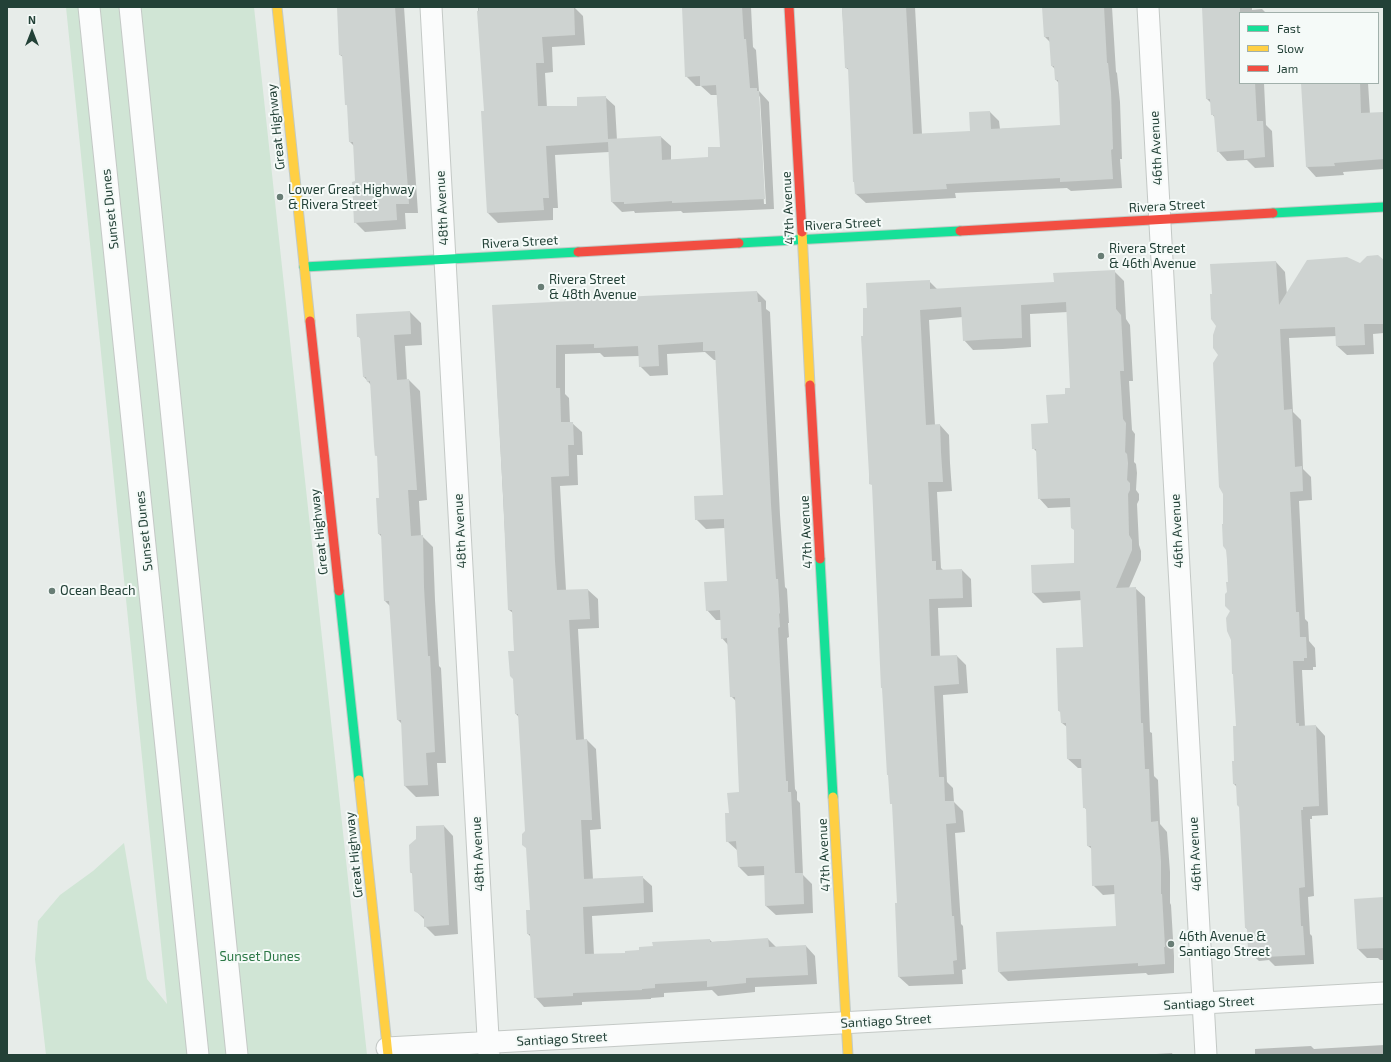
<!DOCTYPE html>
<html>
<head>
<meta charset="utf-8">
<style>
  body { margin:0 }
  #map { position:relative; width:1391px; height:1062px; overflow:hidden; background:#e7ece9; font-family:"Exo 2",sans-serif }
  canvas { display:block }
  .frame { position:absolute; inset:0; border:8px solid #234137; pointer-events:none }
  .legend { position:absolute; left:1239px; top:12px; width:140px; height:72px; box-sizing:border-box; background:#f5faf8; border:1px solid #a1b0ab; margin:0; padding:5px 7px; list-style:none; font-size:12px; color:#234137 }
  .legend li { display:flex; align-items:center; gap:8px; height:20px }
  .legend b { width:20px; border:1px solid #a1b0ab }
  .north { position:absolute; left:12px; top:12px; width:40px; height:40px; -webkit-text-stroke:3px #f5faf8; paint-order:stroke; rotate:0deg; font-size:11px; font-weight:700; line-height:16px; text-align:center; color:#234137 }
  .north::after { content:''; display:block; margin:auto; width:14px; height:18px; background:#234137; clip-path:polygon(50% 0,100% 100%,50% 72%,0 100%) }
</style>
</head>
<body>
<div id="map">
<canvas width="1391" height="1062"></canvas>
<div class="frame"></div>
<ul class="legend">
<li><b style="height:5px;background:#16e098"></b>Fast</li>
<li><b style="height:5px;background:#ffcf43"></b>Slow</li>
<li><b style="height:5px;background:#f24e42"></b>Jam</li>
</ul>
<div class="north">N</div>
</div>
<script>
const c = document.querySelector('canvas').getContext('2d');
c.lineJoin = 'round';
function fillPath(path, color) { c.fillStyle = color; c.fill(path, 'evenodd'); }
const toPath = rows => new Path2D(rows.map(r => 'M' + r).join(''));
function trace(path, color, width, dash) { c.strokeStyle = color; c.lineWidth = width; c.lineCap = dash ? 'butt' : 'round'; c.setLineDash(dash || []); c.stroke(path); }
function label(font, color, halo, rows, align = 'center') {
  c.font = font + ' "Exo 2",sans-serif'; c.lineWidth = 4; c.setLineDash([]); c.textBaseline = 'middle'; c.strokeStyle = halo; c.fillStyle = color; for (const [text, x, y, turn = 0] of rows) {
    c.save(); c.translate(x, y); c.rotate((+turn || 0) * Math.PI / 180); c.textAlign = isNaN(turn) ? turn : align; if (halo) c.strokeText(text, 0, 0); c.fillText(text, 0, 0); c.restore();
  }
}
const green = toPath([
  [66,7,254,7,367,1055,46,1055,35,959,38,921,60,895,93,871,124,843,147,979,167,1004]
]);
const shadow = toPath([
  [342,7,404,7,418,213,405,213,406,229,365,232,355,222,356,182,354,146,350,142,348,107,346,104,343,57,340,55],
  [478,7,574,7,583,16,585,45,552,47,553,72,545,73,547,108,579,108,605,97,615,106,617,140,661,137,671,146,671,160,709,158,721,148,717,95,711,95,701,86,696,86,686,76,683,7,751,7,753,47,756,50,759,91,769,102,774,209,683,213,681,211,635,213,634,211,622,212,612,202,609,152,555,155,558,208,553,208,553,220,498,223,488,213,485,112],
  [758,95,760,97,766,204,764,204],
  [842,7,915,7,922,134,971,132,990,112,999,121,1000,129,1061,126,1059,83,1056,80,1055,69,1052,66,1050,42,1045,37,1043,7,1112,7,1116,72,1117,73,1120,102,1122,159,1120,159,1122,188,1071,191,1067,188,955,193,956,198,866,203,856,194,849,70,846,68],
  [1204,7,1252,7,1252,10,1262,9,1266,13,1240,13,1240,83,1264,83,1266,125,1272,131,1274,167,1255,168,1247,160,1227,161,1218,151,1216,119,1212,114,1211,103,1207,99],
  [1331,83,1368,83,1370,114,1384,113,1384,169,1343,172,1344,175,1316,177,1307,167,1304,111],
  [1381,259,1384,259,1384,333,1373,334,1374,354,1347,355,1337,346,1337,336,1289,338,1293,412,1301,420,1303,469,1311,477,1312,500,1299,501,1305,619,1308,622,1309,641,1315,648,1316,667,1313,667,1313,670,1302,670,1305,727,1316,726,1325,736,1328,815,1312,816,1312,819,1310,819,1314,896,1308,897,1310,934,1312,936,1314,964,1275,966,1269,960,1259,961,1249,951,1248,930,1246,928,1240,807,1237,787,1234,784,1237,727,1231,611,1228,593,1229,583,1227,550,1224,525,1219,355,1213,295,1276,262,1285,272,1287,295,1360,264],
  [1114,271,1124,281,1126,319,1130,325,1133,381,1129,381,1132,430,1135,434,1134,462,1136,464,1137,473,1136,490,1139,494,1139,500,1137,504,1139,545,1141,551,1141,560,1129,588,1135,588,1145,597,1150,732,1152,733,1154,776,1158,780,1160,824,1167,832,1170,872,1170,903,1171,905,1174,956,1174,973,1148,975,1146,973,1008,981,999,972,1117,926,1115,894,1103,895,1093,885,1092,849,1088,846,1087,810,1084,807,1082,768,1078,768,1068,759,1067,727,1062,723,1062,713,1059,711,1084,648,1082,600,1043,603,1033,593,1032,566,1075,564,1075,531,1071,507,1048,508,1039,498,1037,452,1033,448,1067,395,1071,389,1068,312,1030,314,1031,347,1003,349,973,350,964,340,963,317,929,320,935,425,940,425,949,435,950,463,952,491,937,492,941,568,944,571,962,570,971,579,972,607,938,608,940,657,957,656,966,665,968,693,943,695,947,782,953,788,954,802,963,811,965,832,955,833,961,924,963,926,966,969,962,970,963,984,909,986,899,977,898,904,893,805,891,803,864,336,868,308,929,281,938,290,1055,283],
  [757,292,766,301,766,309,770,312,780,515,785,587,787,589,789,623,788,623,789,637,787,638,795,789,797,792,797,800,800,803,803,875,812,884,813,913,776,915,766,906,765,875,748,876,739,867,738,851,727,841,730,814,740,793,736,701,731,696,728,645,722,638,721,620,716,620,707,610,728,582,725,528,706,529,696,519,724,496,716,360,714,360,705,352,667,354,668,375,650,376,640,366,639,356,604,357,600,353,565,354,565,394,569,398,570,423,572,423,582,432,583,455,577,455,578,485,560,486,566,590,588,590,598,599,599,628,578,629,584,740,587,740,596,749,600,814,601,829,590,830,593,879,642,877,652,886,653,912,592,916,594,955,626,954,710,940,712,942,768,939,776,947,806,946,815,956,817,984,755,987,755,992,718,996,712,990,664,993,664,997,651,998,651,999,582,1002,582,1005,544,1007,535,997,531,937,528,934,531,911,519,717,516,714,513,613,509,610,493,306],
  [410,312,421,323,422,345,405,346,407,381,409,380,420,391,427,500,419,501,421,537,422,536,433,547,435,600,439,666,441,668,446,763,437,763,439,796,416,797,405,786,402,724,398,720,390,606,385,601,382,537,379,534,380,498,378,457,376,455,371,385,364,377,362,340,358,336],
  [444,826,453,836,458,934,435,936,425,926,425,920,415,910,413,875,411,872],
  [1384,898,1384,960,1380,960,1378,958,1367,958,1358,949],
  [1384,1045,1384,1055,1255,1055,1255,1049,1311,1046,1314,1049],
  [1172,1053,1173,1055,1140,1055]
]);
const building = toPath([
  [337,7,395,7,409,204,396,204,397,220,354,223,352,182,355,181,353,142,349,142,347,105,345,105,342,55,339,55],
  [479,7,574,7,575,35,542,37,544,63,536,63,538,106,577,106,577,97,606,96,608,139,661,136,662,160,708,157,708,147,720,147,716,85,700,86,700,76,685,77,682,7,742,7,744,39,746,39,750,88,757,88,757,91,759,91,765,199,672,203,672,201,624,204,624,202,611,202,608,142,546,146,549,198,543,198,544,210,487,213,481,111,484,111,477,11,479,11],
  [842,7,906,7,913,134,970,131,969,112,990,111,991,129,1060,125,1058,80,1055,80,1054,66,1051,66,1049,37,1044,37,1042,7,1104,7,1107,63,1108,63,1111,92,1113,149,1111,150,1113,179,1060,182,1060,178,946,184,947,189,855,194,854,182,853,182,848,68,845,68],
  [1202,7,1240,7,1240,83,1255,83,1257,121,1263,121,1265,157,1244,159,1244,150,1217,152,1214,115,1211,115,1210,99,1206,99],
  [1301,83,1360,83,1361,113,1384,112,1384,159,1334,163,1335,166,1306,167],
  [1378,255,1384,260,1384,324,1364,324,1365,345,1336,346,1335,327,1280,329,1284,410,1292,409,1295,467,1302,466,1303,491,1290,492,1296,612,1299,612,1300,637,1306,637,1307,658,1304,658,1304,661,1293,661,1296,723,1299,723,1299,726,1316,725,1319,806,1303,807,1303,810,1301,810,1305,887,1299,888,1301,926,1303,926,1305,955,1264,957,1264,951,1248,952,1247,928,1245,928,1239,807,1237,805,1236,784,1233,784,1232,761,1234,761,1233,726,1236,726,1233,674,1232,674,1231,640,1227,631,1226,618,1230,611,1225,606,1225,594,1227,592,1226,582,1228,582,1227,560,1226,550,1223,546,1222,524,1223,524,1223,494,1219,487,1213,363,1218,355,1213,348,1213,335,1216,326,1211,319,1210,294,1212,294,1210,264,1276,261,1279,305,1307,260,1347,257,1360,263,1367,256],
  [1115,270,1116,309,1121,315,1124,371,1120,371,1123,419,1126,423,1125,452,1127,454,1128,463,1127,480,1130,483,1130,490,1128,494,1129,535,1132,540,1132,550,1116,588,1136,587,1141,723,1143,723,1145,769,1149,769,1151,822,1158,821,1161,862,1161,894,1162,894,1165,947,1164,947,1165,964,1138,966,1138,963,998,972,996,932,1116,926,1114,885,1092,886,1091,846,1087,846,1086,808,1083,808,1081,759,1067,759,1066,723,1061,723,1060,711,1058,711,1056,648,1083,647,1080,591,1032,593,1031,565,1074,563,1074,530,1071,528,1070,498,1038,499,1036,449,1032,449,1031,424,1048,423,1046,395,1065,394,1065,388,1070,388,1066,302,1021,305,1022,338,993,339,963,341,961,307,920,310,926,425,940,424,941,453,943,482,928,482,932,561,936,561,936,570,962,569,963,598,929,599,931,656,957,655,959,684,934,686,939,777,944,777,945,801,954,801,956,823,946,824,952,916,954,916,957,960,953,961,954,974,898,977,895,903,897,903,892,804,890,804,888,775,887,775,882,688,881,688,872,485,869,484,869,474,861,336,863,336,863,308,867,308,866,283,930,280,930,289,1054,282,1053,273],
  [757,291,758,302,761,302,771,505,776,579,778,579,780,613,779,614,780,627,778,628,786,781,788,781,788,792,791,792,795,873,803,873,804,904,765,906,764,866,738,867,736,841,726,842,725,813,729,813,727,793,739,792,735,697,730,697,727,638,721,639,720,610,706,611,704,582,727,581,724,524,724,519,695,520,694,496,723,495,715,351,703,351,703,342,658,345,659,366,639,367,638,346,594,348,594,344,556,345,556,388,560,388,561,422,573,422,574,445,568,445,569,476,551,477,555,562,557,590,588,589,590,619,569,620,576,740,587,739,591,804,592,820,581,820,584,879,643,876,644,903,583,907,585,954,625,953,625,951,639,950,639,947,653,946,652,942,710,939,710,942,768,938,769,947,806,945,808,975,746,978,746,983,707,987,707,981,655,984,655,988,642,989,642,990,573,993,573,996,534,998,530,934,527,934,526,910,530,910,526,848,522,845,522,834,525,831,518,714,515,714,513,679,510,676,508,651,514,651,512,610,508,610,503,495,492,305,573,301,573,300,643,296],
  [410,311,411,334,394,335,397,380,409,379,417,490,408,490,411,536,423,535,424,588,428,656,430,656,435,752,426,753,428,785,404,786,401,720,397,720,389,601,384,601,381,534,378,534,376,498,379,498,377,455,375,456,374,446,370,381,367,382,366,377,363,377,360,337,357,337,356,314],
  [444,825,449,925,424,927,424,917,414,911,412,872,410,873,409,845,416,839,416,826],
  [1384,897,1384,948,1357,949,1354,899]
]);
const street = toPath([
  [89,7,198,1055],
  [130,7,237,1055],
  [431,7,489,1055],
  [1148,7,1206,1055],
  [387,1048,1384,993]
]);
const fast = toPath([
  [1273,213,1384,207],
  [739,243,960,231],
  [304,267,578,252],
  [820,559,833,797],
  [339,591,359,780]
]);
const slow = toPath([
  [277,7,310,321],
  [802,232,810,385],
  [359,780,388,1055],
  [833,797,848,1055]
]);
const jam = toPath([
  [789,7,802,232],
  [960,231,1273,213],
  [578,252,739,243],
  [310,321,339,591],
  [810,385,820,559]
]);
const markers = [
  [280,197,4,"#687d75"],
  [1101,256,4,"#687d75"],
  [541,287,4,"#687d75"],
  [52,591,4,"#687d75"],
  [1171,944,4,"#687d75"]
];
const streetNames = [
  ["Great Highway",276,127,-96],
  ["46th Avenue",1156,148,-93],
  ["Rivera Street",1167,206,-3],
  ["48th Avenue",442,208,-93],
  ["47th Avenue",788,208,-93],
  ["Sunset Dunes",110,209,-96],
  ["Rivera Street",843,224,-3],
  ["Rivera Street",520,242,-3],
  ["Sunset Dunes",144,531,-96],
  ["48th Avenue",460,531,-93],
  ["46th Avenue",1177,531,-93],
  ["Great Highway",319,532,-96],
  ["47th Avenue",806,532,-93],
  ["48th Avenue",478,854,-93],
  ["46th Avenue",1195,854,-93],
  ["Great Highway",354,855,-96],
  ["47th Avenue",824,855,-93],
  ["Santiago Street",1209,1003,-3],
  ["Santiago Street",886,1021,-3],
  ["Santiago Street",562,1039,-3]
];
const poiNames = [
  ["Lower Great Highway",288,190],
  ["& Rivera Street",288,205],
  ["Rivera Street",1109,249],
  ["& 46th Avenue",1109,264],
  ["Rivera Street",549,280],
  ["& 48th Avenue",549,295],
  ["Ocean Beach",60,591],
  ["46th Avenue &",1179,937],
  ["Santiago Street",1179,952]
];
const parkNames = [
  ["Sunset Dunes",260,957]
];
fillPath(green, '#d0e5d5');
fillPath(shadow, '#0003');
fillPath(building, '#ced3d1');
trace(street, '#c4c9c6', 23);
trace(fast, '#c2cac6', 11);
trace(slow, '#c2cac6', 11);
trace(jam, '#c2cac6', 11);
trace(street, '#fbfcfc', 21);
trace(fast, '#16e098', 9);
trace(slow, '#ffcf43', 9);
trace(jam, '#f24e42', 9);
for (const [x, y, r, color] of markers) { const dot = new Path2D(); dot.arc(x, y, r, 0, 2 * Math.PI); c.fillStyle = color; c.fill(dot); trace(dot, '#f5faf8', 1.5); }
label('13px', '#234137', '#f5faf8', streetNames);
label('13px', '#234137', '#f5faf8', poiNames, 'left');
label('13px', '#2c7846', '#f5faf8', parkNames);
</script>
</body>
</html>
